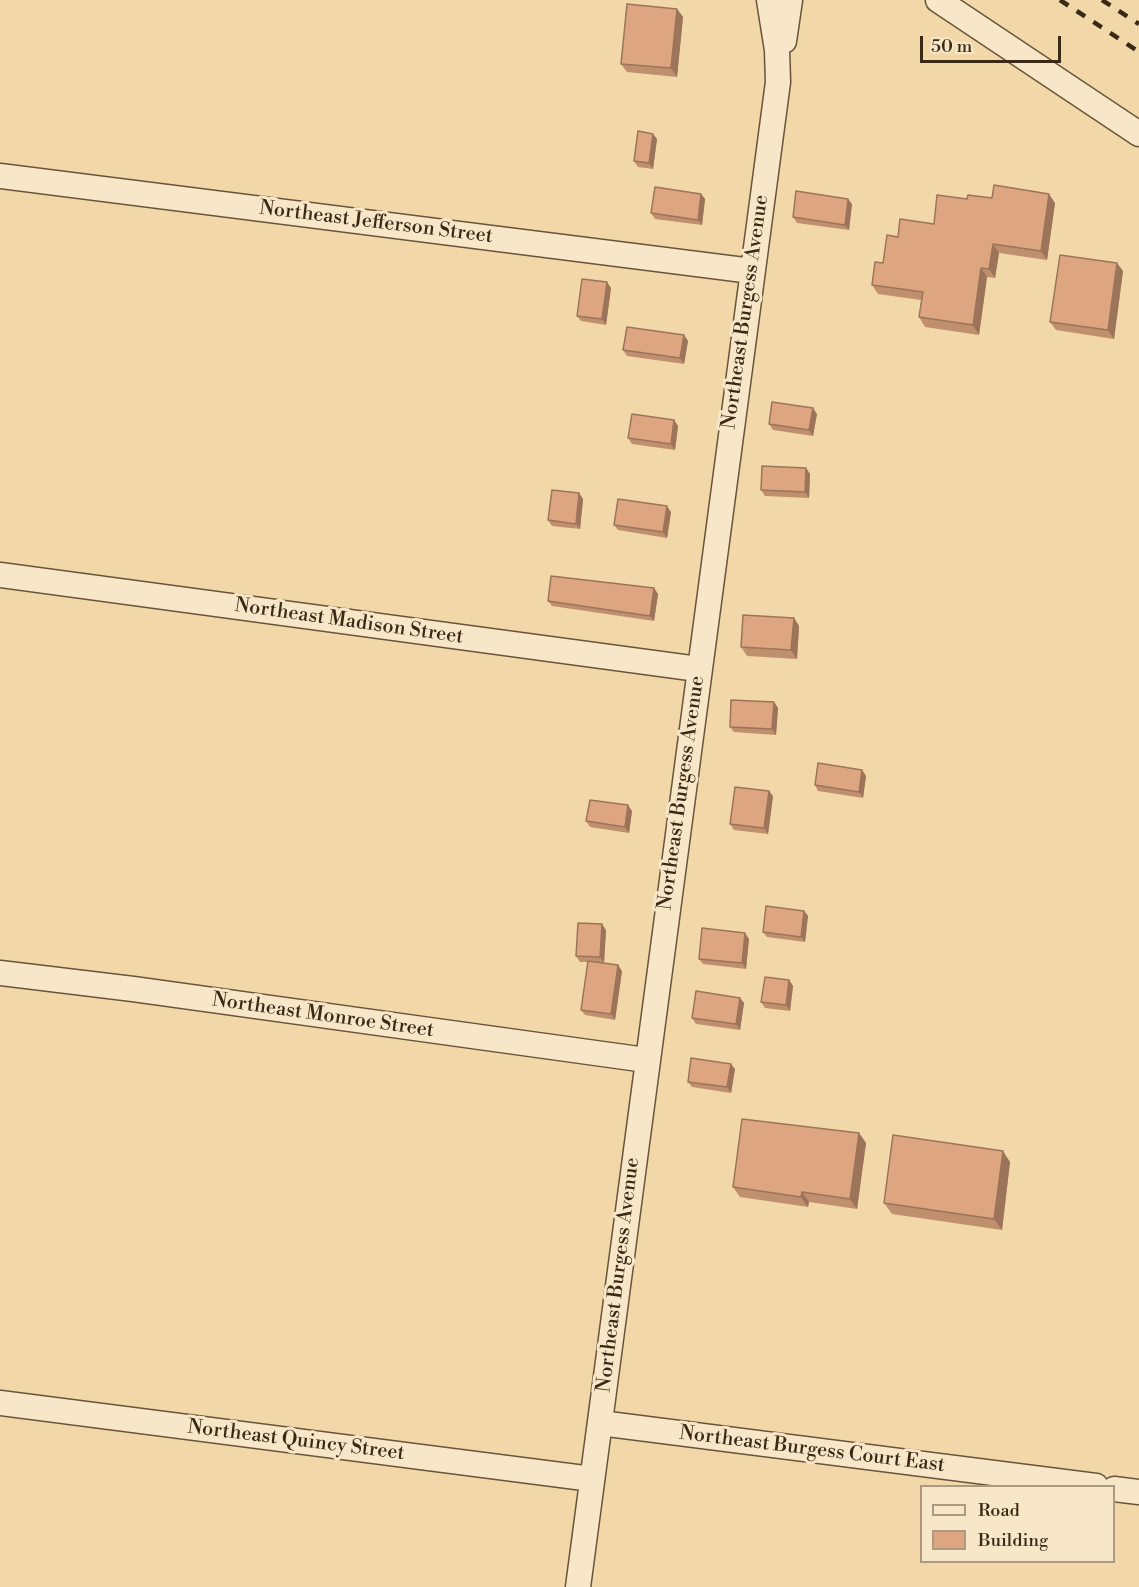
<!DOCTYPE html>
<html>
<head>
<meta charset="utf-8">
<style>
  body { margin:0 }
  #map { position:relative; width:1139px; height:1587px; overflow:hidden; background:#f2d8a9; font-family:"Libre Bodoni",serif }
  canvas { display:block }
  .legend { position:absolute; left:920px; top:1485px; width:195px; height:78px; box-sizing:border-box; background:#f7e6c7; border:2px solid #ab9a80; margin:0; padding:8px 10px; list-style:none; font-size:18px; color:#392915 }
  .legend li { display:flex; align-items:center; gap:12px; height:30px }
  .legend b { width:30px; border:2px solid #ab9a80 }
  .scale { position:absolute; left:920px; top:36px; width:141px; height:27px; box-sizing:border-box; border:3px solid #392915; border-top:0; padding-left:8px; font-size:18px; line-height:21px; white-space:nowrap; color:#392915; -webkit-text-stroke:4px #f7e6c7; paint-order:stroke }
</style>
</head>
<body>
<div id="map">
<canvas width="1139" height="1587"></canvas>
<ul class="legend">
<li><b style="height:8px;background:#f7e6c7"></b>Road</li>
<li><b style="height:16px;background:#dea680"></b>Building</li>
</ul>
<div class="scale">50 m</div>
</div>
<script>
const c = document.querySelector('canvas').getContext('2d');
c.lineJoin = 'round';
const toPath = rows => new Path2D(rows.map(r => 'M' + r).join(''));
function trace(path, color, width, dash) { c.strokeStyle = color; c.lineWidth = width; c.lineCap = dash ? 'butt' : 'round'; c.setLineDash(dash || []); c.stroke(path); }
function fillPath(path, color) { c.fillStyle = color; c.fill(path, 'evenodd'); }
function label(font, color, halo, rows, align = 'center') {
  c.font = font + ' "Libre Bodoni",serif'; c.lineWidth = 6; c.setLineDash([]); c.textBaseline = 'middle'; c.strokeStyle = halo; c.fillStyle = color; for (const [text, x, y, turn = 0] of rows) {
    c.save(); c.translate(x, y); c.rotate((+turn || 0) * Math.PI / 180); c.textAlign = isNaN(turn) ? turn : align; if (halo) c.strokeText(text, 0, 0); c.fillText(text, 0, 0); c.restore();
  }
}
const minor = toPath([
  [938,0,1139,134],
  [784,41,790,0],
  [0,176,752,271],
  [0,575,698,669],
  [0,973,133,989,646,1060],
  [0,1403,592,1479],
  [600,1423,1096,1486],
  [1114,1489,1139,1492],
  [578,1587,778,82,777,50,769,0]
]);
const rail = toPath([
  [1060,0,1139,52],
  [1102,0,1139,24]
]);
const wall = toPath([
  [677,9,683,17,677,77,627,72,621,64],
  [653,134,657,139,653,169,638,167,634,161],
  [701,194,705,199,702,225,655,219,651,213],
  [992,198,1055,203,1047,260,999,253,995,278,987,277,979,335,925,327,919,317,921,300,878,294,872,285,898,237,934,224],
  [852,204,849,230,797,223,793,217],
  [1123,271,1114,339,1056,330,1050,322],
  [611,288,606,325,581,321,577,316],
  [684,335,688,341,684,364,627,356,623,350],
  [817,414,813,436,773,430,769,424],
  [674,420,678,426,675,450,632,444,628,438],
  [806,468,810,474,809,498,765,496,761,490],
  [579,493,583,499,580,529,552,526,548,520],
  [671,512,667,538,618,530,614,525],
  [654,588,658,594,654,621,552,606,548,601],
  [794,618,799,626,797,659,747,656,741,647],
  [774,702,778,708,776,735,734,732,730,727],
  [862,770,866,776,863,798,818,791,815,785],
  [773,796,768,834,734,830,730,824],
  [632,811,629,833,590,827,586,821],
  [804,911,808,916,805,942,767,937,763,932],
  [606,930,604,963,622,971,615,1020,585,1015,581,1010,588,962,580,962,576,956],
  [749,939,746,969,703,964,699,959],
  [789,980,793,986,790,1011,765,1008,761,1002],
  [740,998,744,1003,740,1030,696,1024,692,1018],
  [735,1069,731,1093,692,1087,688,1082],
  [859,1133,866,1143,857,1209,809,1202,808,1207,740,1197,733,1187],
  [1010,1162,1002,1230,892,1214,884,1203]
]);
const shadedWall = toPath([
  [677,9,683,17,677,77,671,68],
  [653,134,657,139,653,169,649,163],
  [701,194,705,199,702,225,698,220],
  [1049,194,1055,203,1047,260,1041,251],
  [848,199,852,204,849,230,845,225],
  [993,244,999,253,995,278,989,269],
  [1117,263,1123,271,1114,339,1108,330],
  [981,268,987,277,979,335,973,325],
  [607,282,611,288,606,325,602,319],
  [684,335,688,341,684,364,680,358],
  [813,408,817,414,813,436,809,430],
  [674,420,678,426,675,450,671,444],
  [806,468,810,474,809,498,805,492],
  [579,493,583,499,580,529,576,524],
  [667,506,671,512,667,538,663,532],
  [654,588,658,594,654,621,650,616],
  [794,618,799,626,797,659,791,650],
  [774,702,778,708,776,735,772,729],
  [862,770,866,776,863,798,859,792],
  [769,791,773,796,768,834,764,828],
  [628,805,632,811,629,833,625,827],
  [804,911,808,916,805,942,801,937],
  [602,924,606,930,604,963,600,957],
  [745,933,749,939,746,969,742,963],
  [618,965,622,971,615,1020,611,1014],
  [789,980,793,986,790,1011,786,1005],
  [740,998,744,1003,740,1030,736,1024],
  [731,1064,735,1069,731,1093,727,1087],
  [859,1133,866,1143,857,1209,850,1199],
  [1003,1151,1010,1162,1002,1230,994,1219],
  [802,1192,809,1202,808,1207,801,1197]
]);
const building = toPath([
  [627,4,677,9,671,68,621,64,627,4],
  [638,131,653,134,649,163,634,161,638,131],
  [994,185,1049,194,1041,251,993,244,989,269,981,268,973,325,919,317,923,292,872,285,875,262,883,263,887,235,898,237,900,219,934,224,937,195,967,199,968,195,992,198,994,185],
  [655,187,701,194,698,220,651,213,655,187],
  [796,191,848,199,845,225,793,217,796,191],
  [1060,255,1117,263,1108,330,1050,322,1060,255],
  [582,279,607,282,602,319,577,316,582,279],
  [627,327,684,335,680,358,623,350,627,327],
  [772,402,813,408,809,430,769,424,772,402],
  [632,414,674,420,671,444,628,438,632,414],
  [762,466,806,468,805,492,761,490,762,466],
  [552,490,579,493,576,524,548,520,552,490],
  [618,499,667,506,663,532,614,525,618,499],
  [551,576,654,588,650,616,548,601,551,576],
  [743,615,794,618,791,650,741,647,743,615],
  [731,700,774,702,772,729,730,727,731,700],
  [818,763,862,770,859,792,815,785,818,763],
  [735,787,769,791,764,828,730,824,735,787],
  [590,800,628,805,625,827,586,821,590,800],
  [766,906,804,911,801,937,763,932,766,906],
  [578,923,602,924,600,957,576,956,578,923],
  [702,928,745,933,742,963,699,959,702,928],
  [588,961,618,965,611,1014,581,1010,588,961],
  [765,977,789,980,786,1005,761,1002,765,977],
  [696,991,740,998,736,1024,692,1018,696,991],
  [691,1058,731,1064,727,1087,688,1082,691,1058],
  [742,1119,859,1133,850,1199,802,1192,801,1197,733,1187,742,1119],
  [893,1135,1003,1151,994,1219,884,1203,893,1135]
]);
const streetNames = [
  ["Northeast Jefferson Street",376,223,7],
  ["Northeast Burgess Avenue",746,312,-82],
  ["Northeast Madison Street",349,622,8],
  ["Northeast Burgess Avenue",682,793,-82],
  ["Northeast Monroe Street",323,1016,8],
  ["Northeast Burgess Avenue",619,1275,-83],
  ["Northeast Quincy Street",296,1441,7],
  ["Northeast Burgess Court East",812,1450,7]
];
trace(minor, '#67553a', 27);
trace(minor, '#f7e6c7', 24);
trace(rail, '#392915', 4.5, [10, 10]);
fillPath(wall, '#bf8f6e');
fillPath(shadedWall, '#9b745a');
fillPath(building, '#dea680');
trace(building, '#9b745a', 1.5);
label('20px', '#392915', '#f7e6c7', streetNames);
</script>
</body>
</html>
